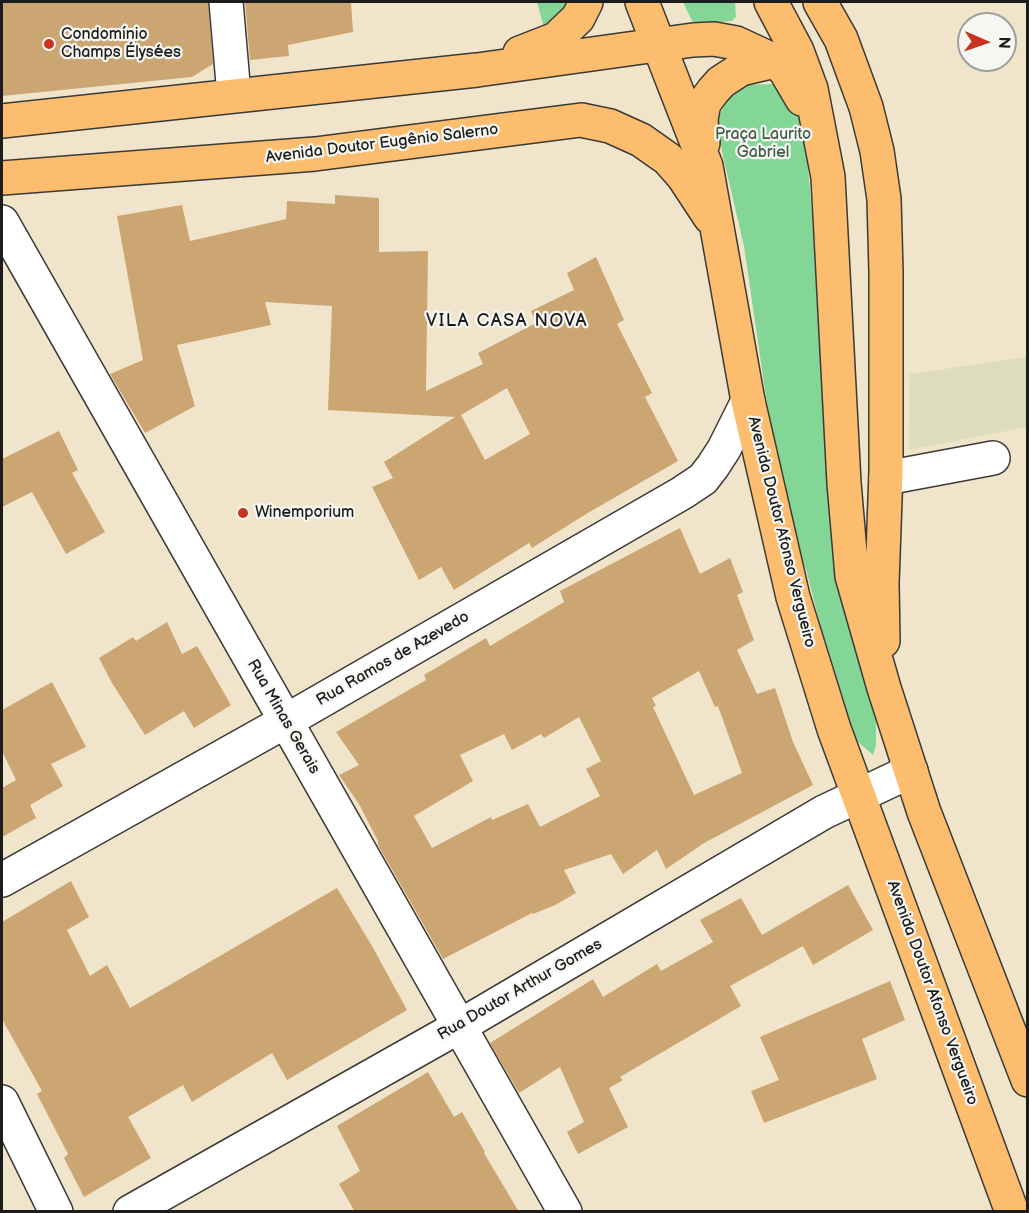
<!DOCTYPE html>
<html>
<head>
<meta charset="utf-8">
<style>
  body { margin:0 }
  #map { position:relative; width:1029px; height:1213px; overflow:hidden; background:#f0e4ca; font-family:"Balsamiq Sans",sans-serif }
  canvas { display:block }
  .frame { position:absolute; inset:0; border:3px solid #1c1c1c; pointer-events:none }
  .north { position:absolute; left:957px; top:12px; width:60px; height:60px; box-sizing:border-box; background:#f6f6f2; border:2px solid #9f9f9c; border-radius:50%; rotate:92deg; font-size:16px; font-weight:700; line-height:24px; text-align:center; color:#1c1c1c }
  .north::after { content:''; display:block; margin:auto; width:21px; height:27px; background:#c8321e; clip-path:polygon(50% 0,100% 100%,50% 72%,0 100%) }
</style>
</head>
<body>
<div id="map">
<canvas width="1029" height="1213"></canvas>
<div class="frame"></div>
<div class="north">N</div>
</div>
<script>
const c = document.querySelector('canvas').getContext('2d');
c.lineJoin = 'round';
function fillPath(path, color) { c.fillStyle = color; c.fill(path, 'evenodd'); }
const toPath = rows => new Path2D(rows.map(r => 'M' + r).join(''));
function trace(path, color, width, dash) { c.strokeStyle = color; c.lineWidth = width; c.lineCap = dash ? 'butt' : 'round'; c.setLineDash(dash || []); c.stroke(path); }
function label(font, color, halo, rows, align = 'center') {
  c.font = font + ' "Balsamiq Sans",sans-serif'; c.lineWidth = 4.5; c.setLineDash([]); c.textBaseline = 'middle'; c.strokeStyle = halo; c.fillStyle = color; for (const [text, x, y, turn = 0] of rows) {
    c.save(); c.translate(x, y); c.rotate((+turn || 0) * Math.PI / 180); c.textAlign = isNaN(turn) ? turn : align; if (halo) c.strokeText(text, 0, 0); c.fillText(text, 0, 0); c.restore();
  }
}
const built = toPath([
  [1027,357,1027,427,909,450,910,374]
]);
const green = toPath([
  [537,2,568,2,556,20,544,28],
  [683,2,735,2,736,17,732,21,698,24,692,21],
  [772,84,785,93,797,107,805,134,812,214,825,448,839,571,876,710,876,745,873,755,857,741,848,719,827,652,807,573,780,493,744,246,722,152,718,119,730,93,746,85]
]);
const building = toPath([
  [2,2,208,2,213,64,192,77,2,96],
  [245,2,351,2,353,32,288,45,289,56,250,60],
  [335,195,379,198,379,252,428,251,426,391,483,364,478,353,536,323,531,311,574,290,567,273,596,257,624,320,617,324,652,393,645,397,678,461,586,514,532,548,529,543,454,590,441,567,419,580,372,487,393,478,384,462,455,417,328,410,332,306,265,302,271,325,177,345,195,406,145,433,110,374,143,360,117,216,182,205,190,241,286,219,287,201,335,204],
  [507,388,530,434,485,460,461,415],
  [59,431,78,470,72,473,105,532,66,554,32,492,2,507,2,459],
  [680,528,700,574,730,558,743,592,737,595,754,640,737,650,757,694,775,688,793,742,813,785,704,843,666,869,657,850,623,874,611,854,564,870,576,893,555,905,533,914,532,913,443,959,378,845,378,841,359,804,339,775,359,765,336,732,426,680,424,675,486,638,490,646,564,602,560,591],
  [699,671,715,707,718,706,742,773,694,795,653,707,656,706,652,698],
  [579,717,601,761,586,769,600,796,540,827,528,804,492,820,491,817,432,848,414,816,473,781,460,755,504,734,512,750,541,734,544,738],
  [167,622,182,654,197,646,231,705,194,728,184,711,145,735,112,683,99,658,133,637,136,641],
  [52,682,86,747,51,764,63,786,30,805,36,818,2,837,2,788,16,780,2,751,2,710],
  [71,881,89,917,67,930,90,976,107,965,130,1008,337,888,372,946,407,1010,287,1080,272,1053,192,1102,183,1085,128,1117,151,1158,84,1197,64,1158,68,1154,37,1094,42,1091,2,1019,2,922],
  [848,885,873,930,813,965,803,946,730,986,741,1006,620,1077,623,1080,609,1088,628,1127,578,1154,567,1132,584,1122,560,1067,519,1093,490,1043,593,979,603,997,657,964,661,971,713,942,700,920,741,898,762,935],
  [890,981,905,1020,862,1039,877,1079,764,1123,751,1091,779,1080,760,1037],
  [428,1072,454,1117,462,1112,485,1152,484,1153,519,1212,355,1212,339,1184,360,1171,337,1126]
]);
const minor = toPath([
  [226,2,234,95],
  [2,222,565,1212],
  [886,478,993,458],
  [2,880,286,721,682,493,703,479,713,466,724,449,748,401],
  [2,1102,56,1212],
  [130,1212,460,1026,824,812,911,771]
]);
const major = toPath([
  [642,2,706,166,748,401,793,597,834,729,1012,1212],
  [771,2,797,51,811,89,828,177,844,483,852,576,884,688,924,812,1028,1080],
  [820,2,841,39,866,107,877,151,884,199,886,272,886,471,882,583,883,641],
  [520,53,556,39,578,18,586,2],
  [2,121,477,70,693,40,714,39,736,43,775,61,785,70,802,99],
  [703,143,701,119,704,103,713,91,721,82,741,69,775,61],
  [2,178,315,154,581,120,610,126,641,140,668,159,683,176,710,217]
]);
const markers = [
  [49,44,6,"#c8321e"],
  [243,513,6,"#c8321e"]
];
const poiNames = [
  ["Condomínio",61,35],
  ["Champs Élysées",61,53],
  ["Winemporium",255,513]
];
const parkNames = [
  ["Praça Laurito",763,135],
  ["Gabriel",763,153]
];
const streetNames = [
  ["Avenida Doutor Eugênio Salerno",382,144,-7],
  ["Avenida Doutor Afonso Vergueiro",781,532,76],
  ["Rua Ramos de Azevedo",393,659,-30],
  ["Rua Minas Gerais",283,717,60],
  ["Rua Doutor Arthur Gomes",520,990,-30],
  ["Avenida Doutor Afonso Vergueiro",932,993,70]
];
const neighbourhoodNames = [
  ["VILA CASA NOVA",507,321]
];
fillPath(built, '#deddbb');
fillPath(green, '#84d697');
fillPath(building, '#cca672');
trace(minor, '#3c3a36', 36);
trace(major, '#3c3a36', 36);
trace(minor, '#fff', 33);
trace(major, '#fcbd6f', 33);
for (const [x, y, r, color] of markers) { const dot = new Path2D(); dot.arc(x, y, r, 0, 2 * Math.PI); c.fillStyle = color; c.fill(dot); trace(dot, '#f6f6f2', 2); }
label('16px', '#1c1c1c', '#f6f6f2', poiNames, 'left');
label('16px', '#405d47', '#f6f6f2', parkNames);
label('16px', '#1c1c1c', '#f6f6f2', streetNames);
c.letterSpacing = '1.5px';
label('18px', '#1c1c1c', '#f6f6f2', neighbourhoodNames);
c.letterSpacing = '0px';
</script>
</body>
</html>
